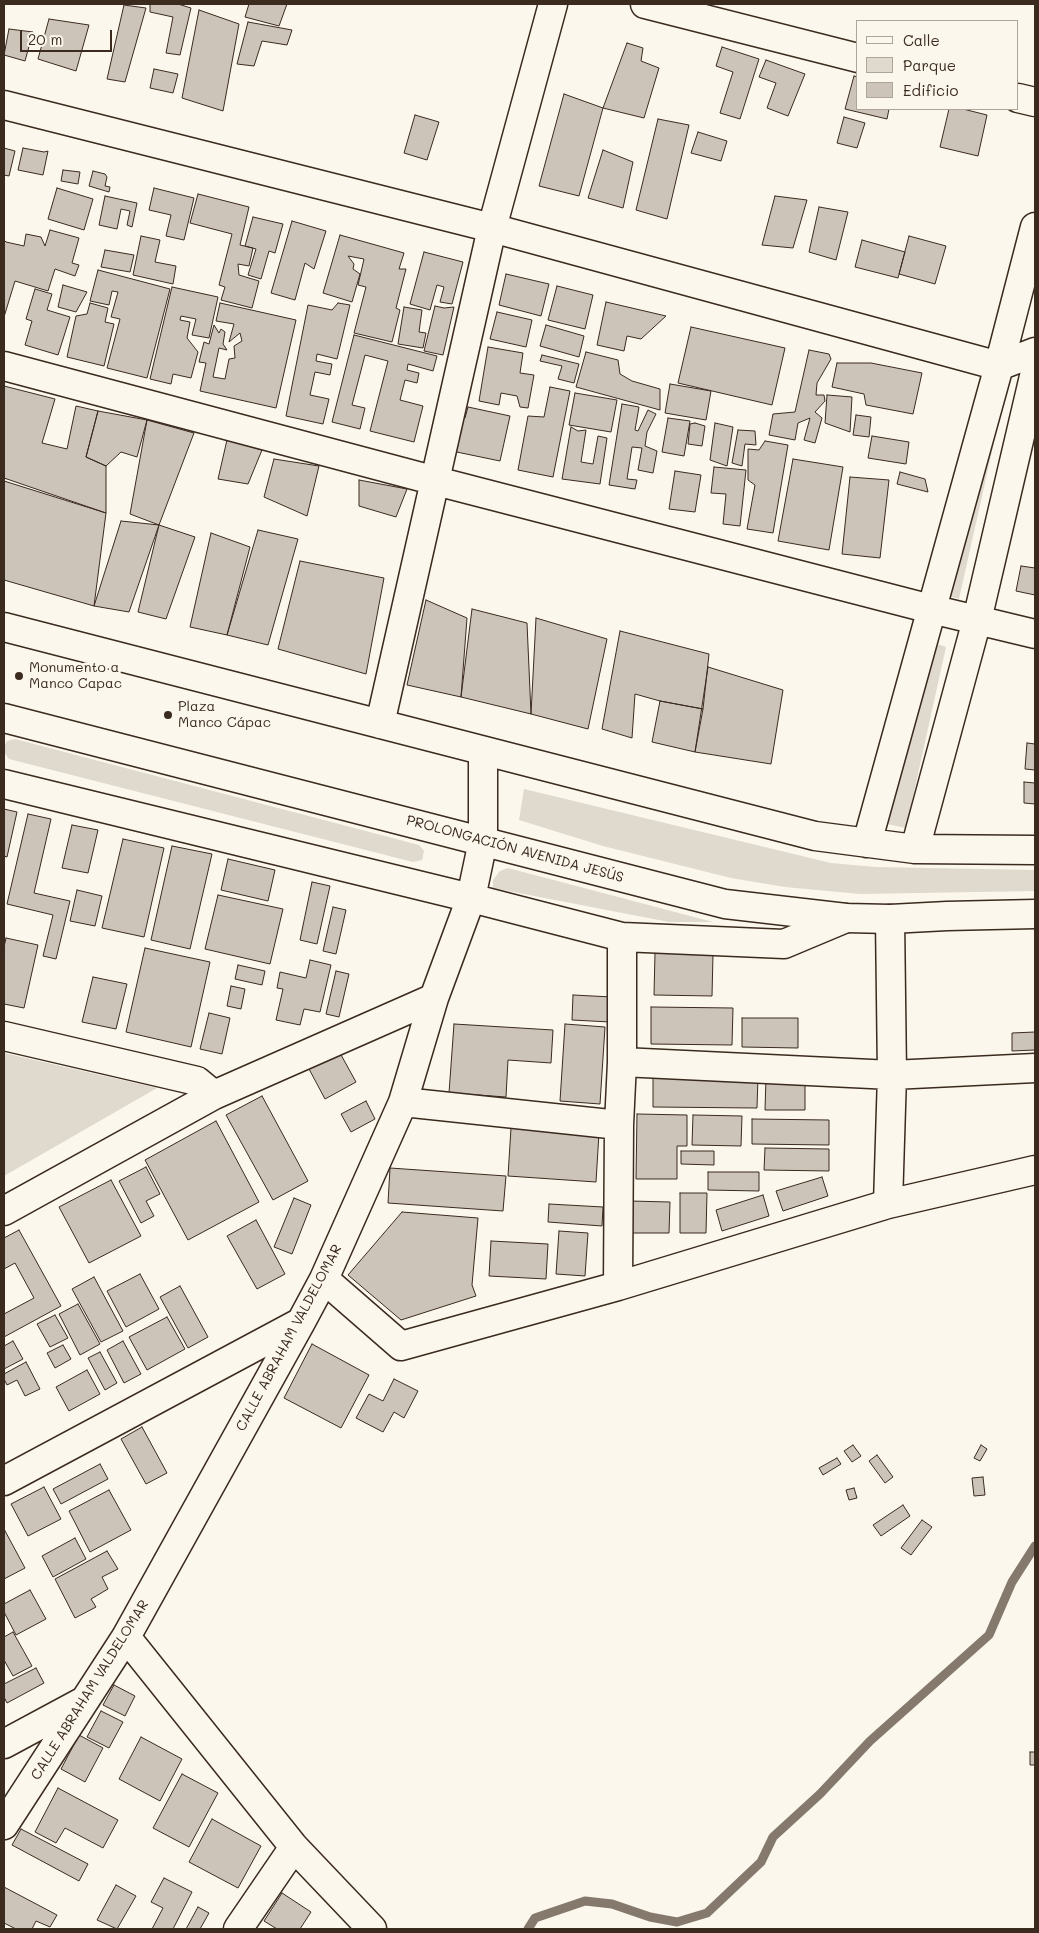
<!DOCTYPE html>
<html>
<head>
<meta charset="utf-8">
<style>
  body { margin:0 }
  #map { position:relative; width:1039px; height:1933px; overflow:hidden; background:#fbf7ec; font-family:Mali,sans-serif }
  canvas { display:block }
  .frame { position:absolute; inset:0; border:5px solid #3b2a1e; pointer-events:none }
  .legend { position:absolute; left:856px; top:20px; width:162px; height:90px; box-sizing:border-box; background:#fbf7ec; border:1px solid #aea59a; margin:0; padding:6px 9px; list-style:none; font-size:15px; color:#3b2a1e }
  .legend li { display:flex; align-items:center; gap:10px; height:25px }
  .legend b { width:25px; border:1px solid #aea59a }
  .scale { position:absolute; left:20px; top:30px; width:92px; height:22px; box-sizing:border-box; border:2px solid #3b2a1e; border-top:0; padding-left:6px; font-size:15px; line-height:18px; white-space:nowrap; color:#3b2a1e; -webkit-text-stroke:4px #fbf7ec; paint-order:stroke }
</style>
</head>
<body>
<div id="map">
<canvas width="1039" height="1933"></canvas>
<div class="frame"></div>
<ul class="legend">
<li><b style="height:6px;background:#fbf7ec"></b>Calle</li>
<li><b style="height:14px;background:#dfd9ce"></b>Parque</li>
<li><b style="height:14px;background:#ccc4b9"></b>Edificio</li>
</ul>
<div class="scale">20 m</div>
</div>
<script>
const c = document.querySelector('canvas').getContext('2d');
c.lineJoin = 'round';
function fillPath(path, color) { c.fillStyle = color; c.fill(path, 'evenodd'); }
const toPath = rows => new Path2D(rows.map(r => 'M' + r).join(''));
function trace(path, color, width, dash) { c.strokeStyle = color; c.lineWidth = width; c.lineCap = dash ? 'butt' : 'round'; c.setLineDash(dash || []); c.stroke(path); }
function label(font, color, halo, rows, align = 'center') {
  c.font = font + ' Mali,sans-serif'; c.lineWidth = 5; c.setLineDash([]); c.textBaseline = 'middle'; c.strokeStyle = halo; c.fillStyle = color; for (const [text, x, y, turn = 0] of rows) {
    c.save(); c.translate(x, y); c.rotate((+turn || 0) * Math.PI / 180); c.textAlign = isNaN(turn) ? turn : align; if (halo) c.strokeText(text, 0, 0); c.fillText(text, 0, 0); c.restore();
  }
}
const green = toPath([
  [984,406,1001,411,959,599,938,593],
  [926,640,946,647,906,828,887,824],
  [15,739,419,845,424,851,422,860,413,862,9,759,4,752,4,746,7,741],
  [524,789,831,863,876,867,1035,870,1035,891,860,894,785,887,731,878,603,846,519,820],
  [508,868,713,922,669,922,493,888,493,880,500,871],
  [4,1053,157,1088,4,1176]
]);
const stream = toPath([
  [528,1929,535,1918,585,1901,612,1904,650,1917,677,1922,707,1913,761,1862,773,1837,820,1794,870,1741,989,1635,1012,1582,1035,1546]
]);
const building = toPath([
  [150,4,178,4,191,8,180,55,166,53,173,17,150,12,150,4],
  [249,4,287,4,279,26,245,17,249,4],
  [124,5,146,8,125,82,107,79,124,5],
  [199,10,239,24,223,111,182,98,199,10],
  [49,19,89,25,76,71,38,59,49,19],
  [248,22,292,30,287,45,262,41,254,66,237,64,248,22],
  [9,29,33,32,25,61,4,55,9,29],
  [627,43,643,48,641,61,659,68,644,118,603,108,627,43],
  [722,47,759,59,740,119,720,113,733,72,716,66,722,47],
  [766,60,805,74,788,116,767,108,776,83,759,77,766,60],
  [154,69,178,74,173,93,150,88,154,69],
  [854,76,858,77,858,109,889,109,887,119,845,109,854,76],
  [564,94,603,108,579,196,539,186,564,94],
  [949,109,963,109,987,115,978,156,940,147,949,109],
  [415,115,439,122,427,160,404,153,415,115],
  [844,117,865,123,857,148,837,143,844,117],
  [658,119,689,125,667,219,636,210,658,119],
  [698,132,727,141,721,161,691,153,698,132],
  [4,148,15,151,9,176,4,175,4,148],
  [23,148,44,152,48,151,43,175,18,170,23,148],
  [603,150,633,162,623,208,588,198,603,150],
  [63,170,80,172,78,184,61,181,63,170],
  [93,171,105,174,107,177,105,186,110,187,109,192,89,186,93,171],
  [57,188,93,199,84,230,48,219,57,188],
  [154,188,194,198,184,240,166,236,171,215,149,210,154,188],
  [198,194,249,207,240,245,253,248,249,266,238,264,239,275,259,281,252,308,221,300,225,287,219,285,232,234,190,223,198,194],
  [105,196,137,203,132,227,127,225,130,211,121,209,117,229,99,225,105,196],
  [775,196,807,200,793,248,762,245,775,196],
  [819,207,848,212,836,260,809,252,819,207],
  [253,217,283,224,275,253,269,251,261,279,248,275,256,249,245,246,253,217],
  [292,221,326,231,314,269,305,263,295,300,271,293,292,221],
  [50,230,79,238,72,263,79,265,75,276,55,269,48,291,15,281,4,317,4,240,6,242,24,246,26,234,41,237,45,246,50,230],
  [340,235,404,253,399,269,406,269,396,308,400,310,392,342,354,333,366,287,358,285,364,259,348,256,354,264,353,269,360,274,352,302,323,293,340,235],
  [141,236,160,240,155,262,176,266,173,284,133,275,141,236],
  [909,236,946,246,935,284,899,274,909,236],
  [862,240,905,252,898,278,855,267,862,240],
  [105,250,134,255,130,272,101,267,105,250],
  [424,252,463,262,452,304,440,302,444,287,437,285,430,310,410,304,424,252],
  [98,270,170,289,147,378,107,368,120,319,111,317,118,292,112,291,109,305,90,301,98,270],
  [506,274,549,284,541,316,499,305,506,274],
  [63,285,87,292,76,312,58,307,63,285],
  [557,286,593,295,585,329,548,320,557,286],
  [172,287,218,297,209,338,192,335,196,319,181,316,180,320,190,322,187,338,198,352,191,378,173,374,171,384,150,379,172,287],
  [35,289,52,294,47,310,70,317,58,355,25,345,32,321,26,319,35,289],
  [606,302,666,316,641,339,627,336,624,351,597,345,606,302],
  [90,303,108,308,105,322,114,324,104,366,67,357,76,316,87,314,90,303],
  [220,303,296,320,276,408,200,391,206,363,199,362,204,342,209,344,214,325,219,333,221,329,225,332,223,344,227,350,219,348,213,377,225,379,229,359,235,358,234,346,242,341,240,333,229,342,234,324,216,321,220,303],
  [338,303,350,305,337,359,317,354,316,361,332,364,330,375,315,372,310,395,329,399,323,424,286,416,308,305,332,310,338,303],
  [435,306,444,308,454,307,443,355,424,351,435,306],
  [404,307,422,310,419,332,426,333,423,348,398,344,404,307],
  [497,312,532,320,526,347,490,339,497,312],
  [546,325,584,336,579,357,540,346,546,325],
  [691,327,785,348,772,405,678,383,691,327],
  [354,335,437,356,433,371,408,364,407,370,419,373,417,383,405,380,400,400,423,406,414,442,370,431,388,361,365,355,352,405,365,408,360,429,332,422,354,335],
  [488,347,523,353,520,373,534,375,528,408,520,407,517,396,501,393,499,405,479,401,488,347],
  [809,350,829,354,831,359,817,383,816,395,824,395,825,401,815,412,822,418,815,443,804,440,810,418,798,423,795,440,769,435,773,414,795,412,809,350],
  [586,352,618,360,620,374,632,381,660,389,660,410,576,387,586,352],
  [542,355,579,364,574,383,558,379,562,366,540,361,542,355],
  [837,363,871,363,922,373,913,414,866,405,864,394,832,387,837,363],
  [670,384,711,391,706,420,665,413,670,384],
  [4,386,55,399,42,443,67,449,76,406,98,411,86,457,106,466,106,513,4,478,4,386],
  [550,387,570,391,553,477,518,470,528,416,544,417,550,387],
  [575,393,617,400,611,432,569,425,575,393],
  [827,395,852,397,850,432,825,423,827,395],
  [622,404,639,407,635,430,638,431,648,410,656,414,647,432,645,446,657,451,653,473,638,470,642,448,632,447,627,479,637,480,635,489,609,485,622,404],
  [468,407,510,416,500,461,447,450,454,416,465,418,468,407],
  [98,411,147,420,137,457,121,452,106,466,86,457,98,411],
  [856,415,871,417,869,437,853,435,856,415],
  [668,418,690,421,684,456,662,452,668,418],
  [147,420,194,433,159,525,130,514,147,420],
  [695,423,705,426,702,446,688,444,690,424,695,423],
  [715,423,733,427,727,466,710,460,715,423],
  [571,427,578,431,586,430,581,462,593,464,598,436,607,438,600,484,562,479,571,427],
  [738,430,755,431,756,445,745,444,742,466,732,463,738,430],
  [872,436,909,442,906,464,868,458,872,436],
  [227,440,262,450,248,484,218,479,227,440],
  [765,441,788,445,773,533,747,529,755,485,748,480,748,449,759,450,765,441],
  [274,459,319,466,307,516,264,497,274,459],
  [793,459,843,467,829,550,778,541,793,459],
  [714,467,746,470,740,526,723,524,726,494,711,493,714,467],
  [675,471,701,475,695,512,669,509,675,471],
  [900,472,925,479,928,492,897,484,900,472],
  [850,477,889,480,880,558,842,554,850,477],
  [359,480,407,489,396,517,359,506,359,480],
  [4,481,106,513,94,606,4,580,4,481],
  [121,521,159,525,129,612,94,606,121,521],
  [159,525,195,537,166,619,138,612,159,525],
  [258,530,298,539,268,645,227,635,258,530],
  [211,533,250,547,227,635,190,627,211,533],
  [300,561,384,578,366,674,278,649,300,561],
  [1021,566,1035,568,1035,595,1016,591,1021,566],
  [426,600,467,618,461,697,407,685,426,600],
  [472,609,527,623,531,714,461,697,472,609],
  [536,618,607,639,588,729,531,714,536,618],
  [620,631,709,654,703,709,660,701,635,694,632,738,602,729,620,631],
  [708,667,783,690,771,764,695,752,708,667],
  [660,701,703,709,695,752,652,742,660,701],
  [1027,743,1035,744,1035,770,1025,769,1027,743],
  [1024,782,1035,783,1035,804,1024,803,1024,782],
  [4,809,17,812,7,857,4,856,4,809],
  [28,814,51,819,34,893,70,901,56,959,43,956,53,915,7,904,28,814],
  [72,825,98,830,88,873,62,868,72,825],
  [123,839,164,848,144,937,102,928,123,839],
  [172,846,212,854,190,949,151,940,172,846],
  [228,859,275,870,268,901,221,890,228,859],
  [312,882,330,886,317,944,300,940,312,882],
  [77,890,102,896,95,926,70,921,77,890],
  [218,895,283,909,270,964,205,949,218,895],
  [333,907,346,910,336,954,323,951,333,907],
  [6,938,38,945,24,1008,4,1004,4,947,6,938],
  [145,948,210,962,191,1047,126,1032,145,948],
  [655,953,713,954,712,996,654,995,655,953],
  [310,960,331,965,320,1012,304,1009,300,1025,276,1020,283,989,277,988,280,972,306,978,310,960],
  [238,965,265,971,262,985,235,979,238,965],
  [336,971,349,974,339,1017,326,1014,336,971],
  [93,977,127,984,116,1029,82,1022,93,977],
  [231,986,245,989,241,1009,227,1006,231,986],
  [573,995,612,997,610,1022,572,1020,573,995],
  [651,1007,733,1008,732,1045,651,1044,651,1007],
  [209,1013,230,1018,222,1054,200,1049,209,1013],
  [742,1018,798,1018,798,1048,742,1047,742,1018],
  [454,1024,553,1030,551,1063,508,1060,506,1097,449,1093,454,1024],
  [565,1024,605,1027,600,1104,560,1101,565,1024],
  [1035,1032,1035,1050,1012,1051,1012,1033,1035,1032],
  [340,1053,356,1082,325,1099,309,1069,340,1053],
  [653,1075,758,1076,757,1108,653,1107,653,1075],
  [766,1077,805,1077,805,1110,765,1110,766,1077],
  [262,1096,308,1181,273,1200,226,1115,262,1096],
  [366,1101,375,1119,351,1132,341,1114,366,1101],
  [637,1114,687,1115,687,1146,677,1146,677,1179,636,1179,637,1114],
  [693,1115,742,1116,741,1146,692,1145,693,1115],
  [752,1119,829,1120,829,1145,752,1144,752,1119],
  [216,1121,259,1202,188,1240,145,1160,216,1121],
  [511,1128,599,1133,596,1182,508,1176,511,1128],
  [765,1148,829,1149,829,1171,764,1170,765,1148],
  [681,1151,714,1151,714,1165,681,1164,681,1151],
  [146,1167,160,1194,146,1201,154,1216,141,1223,119,1181,146,1167],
  [390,1168,506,1176,503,1211,388,1203,390,1168],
  [708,1172,759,1172,759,1191,708,1190,708,1172],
  [822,1177,828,1196,783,1211,776,1191,822,1177],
  [111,1180,141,1236,89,1263,59,1207,111,1180],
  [680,1193,707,1193,706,1233,680,1233,680,1193],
  [763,1195,769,1216,722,1231,716,1210,763,1195],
  [294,1198,311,1205,292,1254,274,1247,294,1198],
  [630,1201,670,1202,669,1233,630,1233,630,1201],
  [549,1204,603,1207,602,1226,548,1222,549,1204],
  [402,1212,478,1218,472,1285,476,1296,401,1320,348,1275,402,1212],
  [256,1220,285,1274,257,1289,227,1236,256,1220],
  [19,1230,61,1306,4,1337,4,1314,34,1298,15,1263,4,1269,4,1238,19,1230],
  [559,1231,588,1233,585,1276,556,1274,559,1231],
  [491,1241,548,1244,546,1279,489,1276,491,1241],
  [140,1274,159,1309,126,1327,107,1291,140,1274],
  [94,1277,123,1331,101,1342,72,1289,94,1277],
  [180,1286,208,1337,188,1348,160,1297,180,1286],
  [78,1304,100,1344,80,1355,59,1314,78,1304],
  [55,1315,68,1338,50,1347,37,1324,55,1315],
  [167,1317,185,1349,147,1370,129,1337,167,1317],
  [13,1341,23,1359,4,1369,4,1346,13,1341],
  [123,1341,141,1374,124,1383,107,1350,123,1341],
  [312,1344,369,1375,341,1428,284,1398,312,1344],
  [63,1345,71,1359,55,1368,47,1353,63,1345],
  [100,1352,117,1383,105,1390,88,1358,100,1352],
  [26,1362,40,1389,25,1396,17,1380,7,1385,4,1379,4,1374,26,1362],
  [87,1370,100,1394,69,1411,56,1387,87,1370],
  [394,1379,418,1391,404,1418,394,1412,383,1432,356,1418,369,1394,383,1401,394,1379],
  [142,1427,167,1473,146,1484,121,1439,142,1427],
  [853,1445,861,1456,852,1462,844,1451,853,1445],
  [981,1445,987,1449,980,1461,974,1458,981,1445],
  [877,1455,893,1477,885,1483,869,1461,877,1455],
  [837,1458,841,1464,823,1475,819,1468,837,1458],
  [100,1464,108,1479,61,1504,53,1489,100,1464],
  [983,1477,985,1495,974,1496,972,1478,983,1477],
  [44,1487,61,1519,28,1536,11,1504,44,1487],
  [854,1488,857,1498,849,1500,846,1490,854,1488],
  [109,1490,131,1530,90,1552,69,1511,109,1490],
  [903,1505,910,1516,881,1536,873,1525,903,1505],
  [922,1520,932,1527,911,1555,901,1548,922,1520],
  [4,1529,25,1568,4,1579,4,1529],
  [75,1538,86,1559,53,1577,42,1556,75,1538],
  [107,1551,118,1569,102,1577,108,1589,91,1599,96,1607,75,1618,55,1579,107,1551],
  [30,1590,46,1619,16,1635,4,1612,4,1604,30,1590],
  [13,1632,32,1666,13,1676,4,1660,4,1637,13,1632],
  [36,1668,44,1683,7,1703,4,1697,4,1684,36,1668],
  [114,1685,135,1696,125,1716,103,1705,114,1685],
  [101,1711,123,1722,109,1748,87,1737,101,1711],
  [79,1735,103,1748,85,1782,61,1769,79,1735],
  [141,1737,182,1759,160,1801,119,1779,141,1737],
  [1030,1752,1035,1752,1035,1765,1030,1765,1030,1752],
  [182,1774,218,1793,189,1847,153,1828,182,1774],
  [58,1788,118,1820,103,1848,65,1828,56,1843,35,1832,58,1788],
  [212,1819,261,1846,238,1888,189,1862,212,1819],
  [21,1829,88,1864,79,1881,12,1845,21,1829],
  [164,1878,192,1892,173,1929,152,1929,163,1908,151,1902,164,1878],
  [116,1885,136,1896,117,1929,97,1920,116,1885],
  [4,1887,57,1915,50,1927,36,1921,32,1929,16,1929,4,1923,4,1887],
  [282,1893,311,1912,300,1929,277,1929,264,1921,282,1893],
  [198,1907,209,1913,200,1929,186,1929,198,1907]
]);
const minor = toPath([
  [645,4,858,58],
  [1018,98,1035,102],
  [4,105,492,228,999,366],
  [4,366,436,481,931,609,1035,634],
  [999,366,1035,352],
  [4,627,815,836,915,849,1035,850],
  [380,724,492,228,553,4],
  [4,784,471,898,622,937,784,944,846,918],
  [867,843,999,366,1035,227],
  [915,849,977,620,1035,372],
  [4,1036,197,1081,214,1095],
  [622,1062,892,1075,1035,1068],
  [403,1102,619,1125],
  [888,1204,892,1075,890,919],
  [4,1211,214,1095,434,998],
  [324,1279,401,1346,618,1286,888,1204,1035,1170],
  [618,1286,619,1125,622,1062,622,937],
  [4,1481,301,1322],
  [126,1637,294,1847,372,1929],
  [4,1744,82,1702],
  [4,1825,126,1637,301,1322,324,1279,403,1102,434,998,471,898,483,841,483,751],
  [238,1929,294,1847]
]);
const major = toPath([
  [4,718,725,904,846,918,890,919,947,916,1035,914]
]);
const markers = [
  [19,676,5,"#3b2a1e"],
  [168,715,5,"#3b2a1e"]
];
const poiNames = [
  ["Monumento a",29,668],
  ["Manco Capac",29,684],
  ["Plaza",178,707],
  ["Manco Cápac",178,723]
];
const streetNames = [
  ["PROLONGACIÓN AVENIDA JESÚS",515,849,15],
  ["CALLE ABRAHAM VALDELOMAR",289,1338,-62],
  ["CALLE ABRAHAM VALDELOMAR",90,1690,-58]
];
fillPath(green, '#dfd9ce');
trace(stream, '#85796d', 9);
fillPath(building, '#ccc4b9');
trace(building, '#3b2a1e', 1);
trace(minor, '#3b2a1e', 31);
trace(major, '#3b2a1e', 31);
trace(minor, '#fbf7ec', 28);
trace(major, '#fbf7ec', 28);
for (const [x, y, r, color] of markers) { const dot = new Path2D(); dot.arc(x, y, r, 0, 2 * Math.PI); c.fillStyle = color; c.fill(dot); trace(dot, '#fbf7ec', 2); }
label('14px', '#3b2a1e', '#fbf7ec', poiNames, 'left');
label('14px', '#3b2a1e', '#fbf7ec', streetNames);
</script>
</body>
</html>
